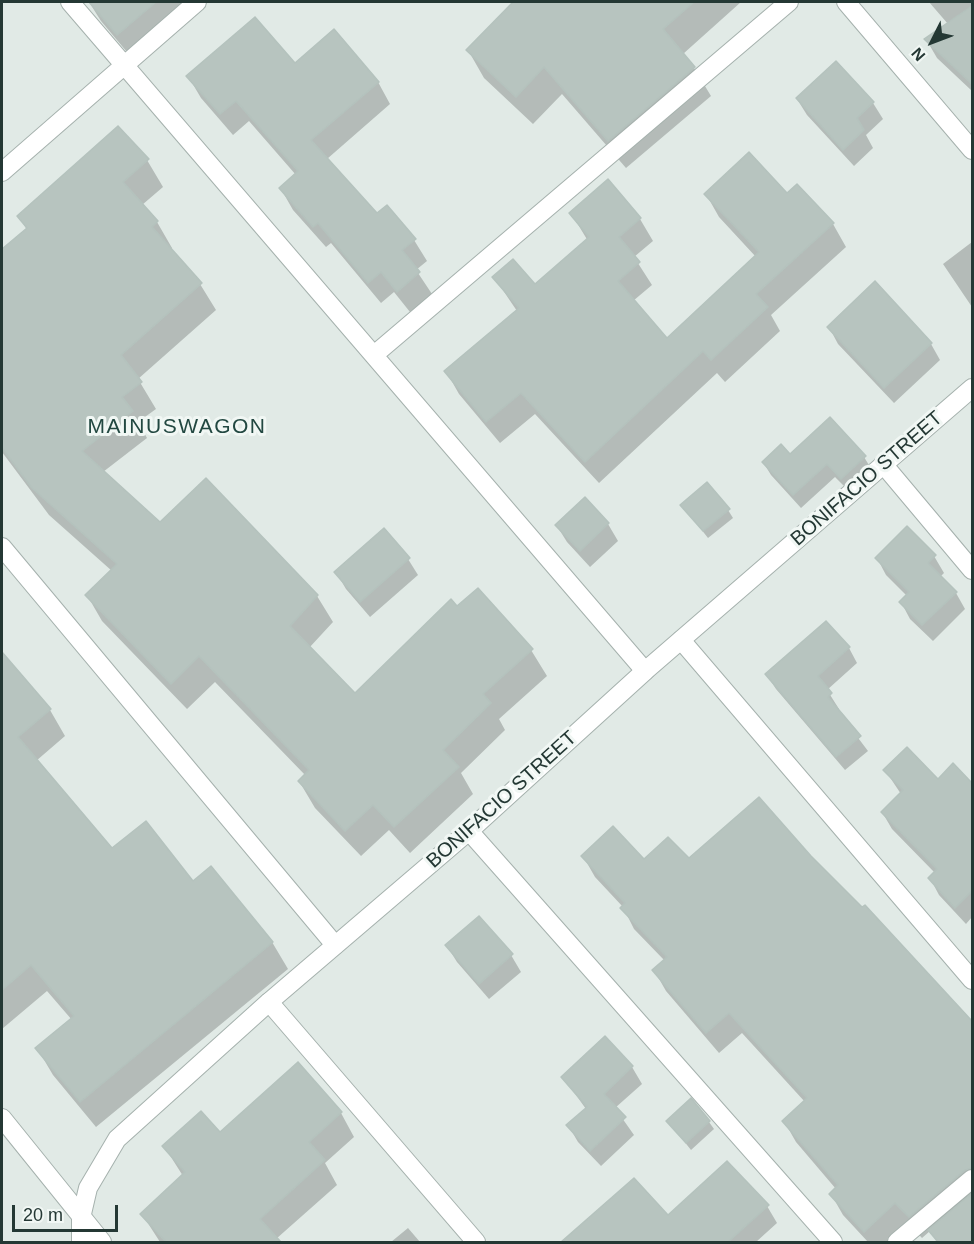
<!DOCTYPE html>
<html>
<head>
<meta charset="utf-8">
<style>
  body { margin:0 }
  #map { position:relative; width:974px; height:1244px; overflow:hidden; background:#e1eae6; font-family:Arial,sans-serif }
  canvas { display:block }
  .frame { position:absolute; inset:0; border:3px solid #243834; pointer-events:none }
  .north { position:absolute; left:902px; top:12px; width:60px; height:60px; -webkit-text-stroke:4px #f1f7f4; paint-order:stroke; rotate:228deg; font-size:16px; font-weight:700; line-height:24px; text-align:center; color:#243834 }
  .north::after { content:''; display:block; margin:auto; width:21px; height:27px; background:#243834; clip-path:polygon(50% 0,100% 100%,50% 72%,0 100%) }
  .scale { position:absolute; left:12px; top:1205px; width:106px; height:27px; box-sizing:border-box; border:3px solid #243834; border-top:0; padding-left:8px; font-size:18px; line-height:21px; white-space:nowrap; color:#243834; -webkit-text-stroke:4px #f1f7f4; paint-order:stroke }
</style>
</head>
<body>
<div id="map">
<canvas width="974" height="1244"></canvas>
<div class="frame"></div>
<div class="north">N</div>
<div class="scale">20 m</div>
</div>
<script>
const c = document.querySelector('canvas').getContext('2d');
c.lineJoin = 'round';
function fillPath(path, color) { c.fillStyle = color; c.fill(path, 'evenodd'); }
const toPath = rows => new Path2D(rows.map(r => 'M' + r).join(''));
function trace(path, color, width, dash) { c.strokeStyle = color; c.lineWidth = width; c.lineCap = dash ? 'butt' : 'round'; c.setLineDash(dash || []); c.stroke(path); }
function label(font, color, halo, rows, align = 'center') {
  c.font = font + ' Arial,sans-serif'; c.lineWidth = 6; c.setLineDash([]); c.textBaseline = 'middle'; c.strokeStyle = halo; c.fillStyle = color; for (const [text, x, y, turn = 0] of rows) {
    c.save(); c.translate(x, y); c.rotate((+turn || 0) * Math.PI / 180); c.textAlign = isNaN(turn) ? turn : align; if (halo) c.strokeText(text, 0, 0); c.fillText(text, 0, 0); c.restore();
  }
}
const shadow = toPath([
  [89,2,192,2,132,58,101,21],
  [513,2,741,2,683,54,694,68,711,96,626,168,562,94,533,124,484,78,468,50],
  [929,2,972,2,972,91,937,58,926,39,948,24],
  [295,65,378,82,390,104,327,159,377,215,414,240,427,261,416,270,432,294,410,312,394,292,381,303,331,243,326,247,293,210,281,189,296,175,249,121,233,135,201,98,188,76],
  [797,99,873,103,883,119,866,135,873,148,854,166,807,115],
  [118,128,147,160,163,187,142,205,157,222,172,248,171,250,200,284,216,310,138,379,156,409,138,422,147,438,103,472,160,524,206,480,317,596,333,622,309,648,355,696,457,609,531,650,547,676,499,719,505,730,461,773,473,794,410,853,389,830,361,856,315,808,299,781,306,776,215,682,187,709,102,621,87,595,112,571,49,515,2,452,2,322,23,346,27,230,19,216],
  [706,194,833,224,846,247,771,315,780,331,725,382,717,373,599,483,535,414,500,443,459,394,446,371,517,311,494,277,535,286,588,241,571,213,640,219,653,241,634,257,652,285,633,301,667,340,756,257,719,217],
  [972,242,972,307,943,264],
  [829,327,931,344,940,360,894,403,838,344],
  [864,457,872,470,849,491,835,477,801,508,771,475,763,462],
  [585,499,608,524,618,541,590,567,567,542,557,526],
  [682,505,728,510,733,518,708,538],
  [934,556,944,573,940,577,956,593,965,609,933,641,910,619,901,602,907,596,886,575,877,558],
  [408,559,418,575,370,617,346,589,336,572],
  [849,648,857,663,827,690,839,709,837,710,868,751,845,770,776,689,767,675],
  [8,662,50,710,65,736,36,761,112,850,193,883,272,942,288,969,96,1127,53,1075,37,1048,72,1020,47,991,2,1029,2,668],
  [953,765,972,785,972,917,966,924,939,895,930,878,935,873,892,829,882,812,901,794,885,770,938,781],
  [583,856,644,861,810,857,972,1023,972,1193,964,1201,972,1212,972,1242,937,1242,930,1231,922,1238,908,1223,887,1242,868,1242,843,1215,831,1194,836,1189,796,1142,784,1121,805,1102,742,1033,719,1053,666,991,654,970,665,961,634,929,623,907,595,877],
  [447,946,511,955,521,972,489,999,457,962],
  [605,1038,632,1067,642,1084,615,1108,634,1135,601,1166,578,1142,568,1125,586,1109,563,1077],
  [298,1065,341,1113,354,1137,325,1163,337,1185,276,1239,279,1242,160,1242,142,1214,183,1176,164,1146,220,1134],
  [668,1121,709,1122,714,1129,691,1150],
  [767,1206,777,1223,756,1242,731,1242,702,1211],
  [408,1228,420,1242,391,1242],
  [682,1233,687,1242,578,1242,573,1234]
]);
const building = toPath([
  [89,2,156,2,117,35,89,2],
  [513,2,694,2,663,29,695,67,608,141,544,67,516,97,466,50,513,2],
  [972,6,972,84,924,39,972,6],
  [255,17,295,63,334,29,379,82,311,140,377,213,387,205,416,239,402,250,420,272,397,292,381,272,368,283,318,223,313,227,279,188,298,171,236,101,220,114,186,76,255,17],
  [836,61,874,102,857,118,864,130,843,150,796,98,836,61],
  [118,126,149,159,123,182,158,221,152,227,202,283,121,355,142,382,122,397,133,411,82,451,160,522,206,478,318,595,290,626,355,693,451,599,457,606,478,588,533,649,483,694,491,703,443,750,459,767,394,827,373,805,345,831,298,781,309,770,199,656,171,684,85,595,117,564,32,488,2,448,2,249,27,228,17,216,118,126],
  [749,152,787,193,797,184,834,223,756,294,768,307,711,360,703,351,585,462,521,393,486,422,444,371,519,308,492,277,513,259,535,284,589,237,569,213,608,179,641,218,619,237,640,262,618,281,667,338,759,252,704,194,749,152],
  [875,281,932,343,884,388,827,327,875,281],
  [830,417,866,456,841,479,827,464,793,495,762,462,781,444,790,454,830,417],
  [707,482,730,509,703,531,680,505,707,482],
  [585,497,609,523,580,551,555,525,585,497],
  [907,526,936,555,928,563,957,592,922,625,899,602,909,592,875,558,907,526],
  [384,528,410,558,360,602,334,572,384,528],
  [826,621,850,647,818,676,832,693,828,697,861,736,836,757,765,674,826,621],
  [2,652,51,709,18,737,112,848,146,821,193,881,211,866,273,942,80,1102,35,1048,74,1016,31,965,2,990,2,652],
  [907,747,938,779,953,763,972,783,972,891,955,908,928,878,937,869,881,812,903,790,883,770,907,747],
  [759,797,811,856,862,907,865,905,972,1021,972,1168,965,1170,909,1217,895,1203,864,1232,829,1194,838,1185,782,1121,807,1098,729,1013,706,1033,652,970,667,957,620,908,625,903,581,856,613,826,644,859,668,837,689,858,759,797],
  [479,916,513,954,479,984,445,945,479,916],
  [605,1036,633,1066,604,1094,626,1117,590,1151,566,1125,587,1107,561,1077,605,1036],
  [298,1062,342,1112,309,1142,325,1160,260,1219,281,1242,166,1242,140,1214,185,1172,162,1146,201,1111,220,1132,298,1062],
  [691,1098,710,1121,686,1143,666,1121,691,1098],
  [727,1161,769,1205,728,1242,561,1242,634,1178,668,1215,727,1161],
  [972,1193,972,1242,938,1242,928,1230,972,1193]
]);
const minor = toPath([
  [70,2,645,671],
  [846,2,972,150],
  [2,172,197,2],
  [374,355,789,2],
  [883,464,972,570],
  [2,547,335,945],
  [681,640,972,980],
  [469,831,833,1242],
  [269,1002,476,1242],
  [2,1118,102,1242],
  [897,1242,972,1179]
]);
const tertiary = toPath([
  [81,1242,81,1218,88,1188,117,1139,269,1002,469,831,645,671,972,388]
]);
const streetNames = [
  ["BONIFACIO STREET",867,479,-41],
  ["BONIFACIO STREET",502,800,-42]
];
const neighbourhoodNames = [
  ["MAINUSWAGON",177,427]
];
fillPath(shadow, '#0003');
fillPath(building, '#b7c4bf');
trace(building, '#b4c2bd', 1.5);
trace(minor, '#a5b1ad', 20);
trace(tertiary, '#a5b1ad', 20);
trace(minor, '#fff', 18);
trace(tertiary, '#fff', 18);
label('20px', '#243834', '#f1f7f4', streetNames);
c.letterSpacing = '1.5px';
label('21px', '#224841', '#f1f7f4', neighbourhoodNames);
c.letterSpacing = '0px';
</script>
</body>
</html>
